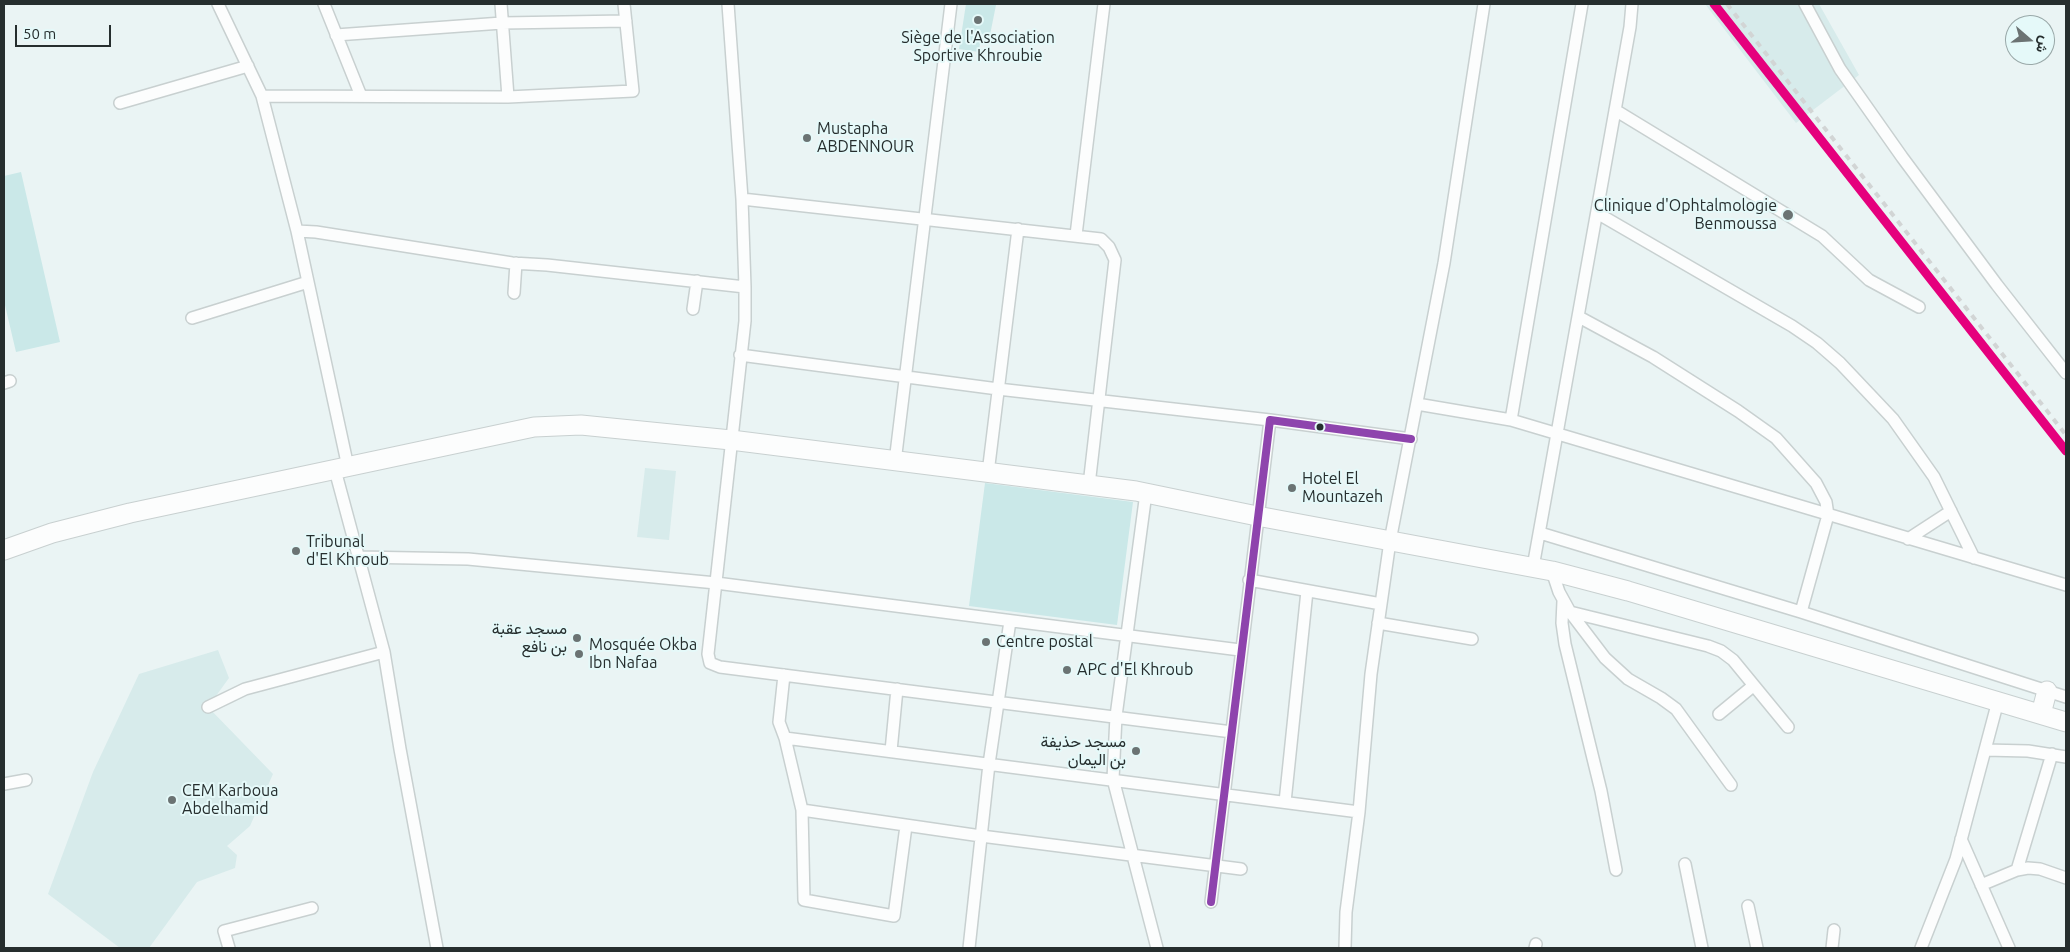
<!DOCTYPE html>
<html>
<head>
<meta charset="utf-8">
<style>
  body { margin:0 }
  #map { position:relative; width:2070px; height:952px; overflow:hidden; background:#eaf4f4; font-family:Ubuntu,Vazirmatn,sans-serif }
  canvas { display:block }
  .frame { position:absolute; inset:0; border:5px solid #262e2e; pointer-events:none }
  .north { position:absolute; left:2005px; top:15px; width:50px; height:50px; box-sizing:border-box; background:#e5f9f9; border:1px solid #99a8a8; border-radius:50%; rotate:109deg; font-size:14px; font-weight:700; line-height:20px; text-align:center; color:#262e2e }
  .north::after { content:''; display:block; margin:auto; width:18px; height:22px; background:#6b7373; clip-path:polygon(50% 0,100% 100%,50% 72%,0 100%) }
  .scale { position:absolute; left:15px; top:25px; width:96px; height:22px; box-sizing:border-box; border:2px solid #262e2e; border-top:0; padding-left:6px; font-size:15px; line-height:18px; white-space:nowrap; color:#262e2e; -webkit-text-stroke:4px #e5f9f9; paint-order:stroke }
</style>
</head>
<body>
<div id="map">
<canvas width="2070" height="952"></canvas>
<div class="frame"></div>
<div class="north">ش</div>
<div class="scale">50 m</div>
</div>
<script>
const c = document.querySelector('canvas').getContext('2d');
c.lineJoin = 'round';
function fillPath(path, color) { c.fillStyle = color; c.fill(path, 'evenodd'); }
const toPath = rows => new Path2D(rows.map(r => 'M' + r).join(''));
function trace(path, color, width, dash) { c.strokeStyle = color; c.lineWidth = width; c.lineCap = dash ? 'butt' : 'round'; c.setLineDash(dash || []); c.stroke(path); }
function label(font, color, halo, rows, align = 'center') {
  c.font = font + ' Ubuntu,Vazirmatn,sans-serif'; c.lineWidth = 4; c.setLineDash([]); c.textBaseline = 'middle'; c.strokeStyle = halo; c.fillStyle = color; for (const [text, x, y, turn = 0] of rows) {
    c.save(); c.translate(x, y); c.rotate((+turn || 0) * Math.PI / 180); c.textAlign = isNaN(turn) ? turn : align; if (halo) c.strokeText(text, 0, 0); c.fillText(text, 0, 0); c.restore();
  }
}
const built = toPath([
  [1705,4,1819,4,1859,75,1796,123],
  [645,468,676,471,669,540,637,537],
  [218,650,229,678,208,707,273,774,250,826,227,846,237,855,235,868,197,882,149,948,120,948,48,894,93,772,139,674]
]);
const green = toPath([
  [966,4,996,5,990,35,981,34,979,52,959,49],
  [21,172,60,342,16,352,4,301,4,176],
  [985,483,1133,502,1117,625,969,606]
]);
const street = toPath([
  [218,4,262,96,297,231,348,467],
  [324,4,361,96],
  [501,4,508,97],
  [728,4,742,199,745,287,745,321,708,654,710,663,720,667,1232,732],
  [1805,4,1840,69,1902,157,1997,285,2066,373],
  [336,35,502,23,626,21],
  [262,96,508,97,633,91,624,4],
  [120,103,248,66],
  [1615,110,1822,236,1869,280,1919,307],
  [742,199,1101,239,1109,247,1115,260,1089,485],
  [1597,213,1792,326,1817,343,1840,363,1893,419,1934,477,1974,558],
  [297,231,316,232,512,263,547,265,745,287],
  [1076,235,1104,4],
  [514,293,516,263],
  [693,309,697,281],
  [1579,317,1653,357,1738,411,1776,438,1816,483,1826,502,1828,515,1801,612],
  [192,318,308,282],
  [740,355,998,389,1270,420],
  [4,383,10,381],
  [1417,404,1511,420,2066,585],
  [1511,420,1582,4],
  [895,462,951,4],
  [335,470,384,652,400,749,437,948],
  [988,473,1018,229],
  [1146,493,1116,716,1113,779,1157,948],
  [1540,533,1801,612,2066,697],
  [1908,539,1951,511],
  [358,557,468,559,716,583,1240,650],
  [1533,567,1630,27,1632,4],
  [1552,571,1559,592,1570,612,1605,658,1628,679,1661,698,1676,709,1731,785],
  [1249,580,1381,604],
  [1563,601,1562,623,1565,644,1601,791,1616,870],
  [1570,612,1708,646,1721,651,1733,660,1788,727],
  [1378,623,1472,639],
  [784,675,779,722,785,738,802,810,804,900,894,916,906,826],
  [208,707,245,689,384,652],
  [1719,714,1753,686],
  [785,738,1359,812],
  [1985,750,2028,751,2066,757],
  [891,751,897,689],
  [4,784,26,780],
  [1285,802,1307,591],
  [802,810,981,836,1241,869],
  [1961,839,2009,948],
  [1685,864,1702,948],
  [2017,870,2052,754],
  [1981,885,2017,870,2028,868,2040,869,2066,878],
  [1211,902,1270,420,1411,439],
  [1748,906,1757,948],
  [229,948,224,931,312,908],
  [969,948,989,764,1010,621],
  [1345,948,1346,912,1359,812,1371,674,1390,541,1444,263,1484,4],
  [1535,948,1536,944],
  [1832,948,1834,930],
  [1921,948,1956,859,1998,701]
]);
const primary = toPath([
  [4,550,52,533,130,513,534,427,581,425,731,440,1136,491,1257,516,1552,571,1628,591,2066,722],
  [2041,714,2047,691]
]);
const rail = toPath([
  [1727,4,2066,435]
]);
const bus1 = toPath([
  [1211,902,1270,420,1411,439]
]);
const rail1 = toPath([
  [1714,4,2066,451]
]);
const markers = [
  [978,20,5,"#6b7373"],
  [807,138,5,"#6b7373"],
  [1788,215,6,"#6b7373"],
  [1320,427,4.5,"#262e2e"],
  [1292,488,5,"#6b7373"],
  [296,551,5,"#6b7373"],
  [577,638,5,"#6b7373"],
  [986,642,5,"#6b7373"],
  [579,654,5,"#6b7373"],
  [1067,670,5,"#6b7373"],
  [1136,751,5,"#6b7373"],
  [172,800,5,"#6b7373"]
];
const poiNames = [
  ["Siège de l'Association",978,38,"center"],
  ["Sportive Khroubie",978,56,"center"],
  ["Mustapha",817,129],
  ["ABDENNOUR",817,147],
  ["Clinique d'Ophtalmologie",1777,206,"right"],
  ["Benmoussa",1777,224,"right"],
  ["Hotel El",1302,479],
  ["Mountazeh",1302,497],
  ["Tribunal",306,542],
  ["d'El Khroub",306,560],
  ["مسجد عقبة",567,629,"right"],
  ["بن نافع",567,647,"right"],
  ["Centre postal",996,642],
  ["Mosquée Okba",589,645],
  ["Ibn Nafaa",589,663],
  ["APC d'El Khroub",1077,670],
  ["مسجد حذيفة",1126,742,"right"],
  ["بن اليمان",1126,760,"right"],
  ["CEM Karboua",182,791],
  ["Abdelhamid",182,809]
];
fillPath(built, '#d7ebeb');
fillPath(green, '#cae8e8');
trace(street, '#c8d0d0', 14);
trace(primary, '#c8d0d0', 21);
trace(street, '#fcfdfd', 11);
trace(primary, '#fcfdfd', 19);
trace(rail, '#d2d5d5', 4, [6, 6]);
trace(bus1, '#8e44ad', 8);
trace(rail1, '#e5007d', 9);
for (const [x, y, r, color] of markers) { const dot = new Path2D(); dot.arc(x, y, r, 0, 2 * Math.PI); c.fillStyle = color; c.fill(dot); trace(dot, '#e5f9f9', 2); }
label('16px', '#262e2e', '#e5f9f9', poiNames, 'left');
</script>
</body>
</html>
